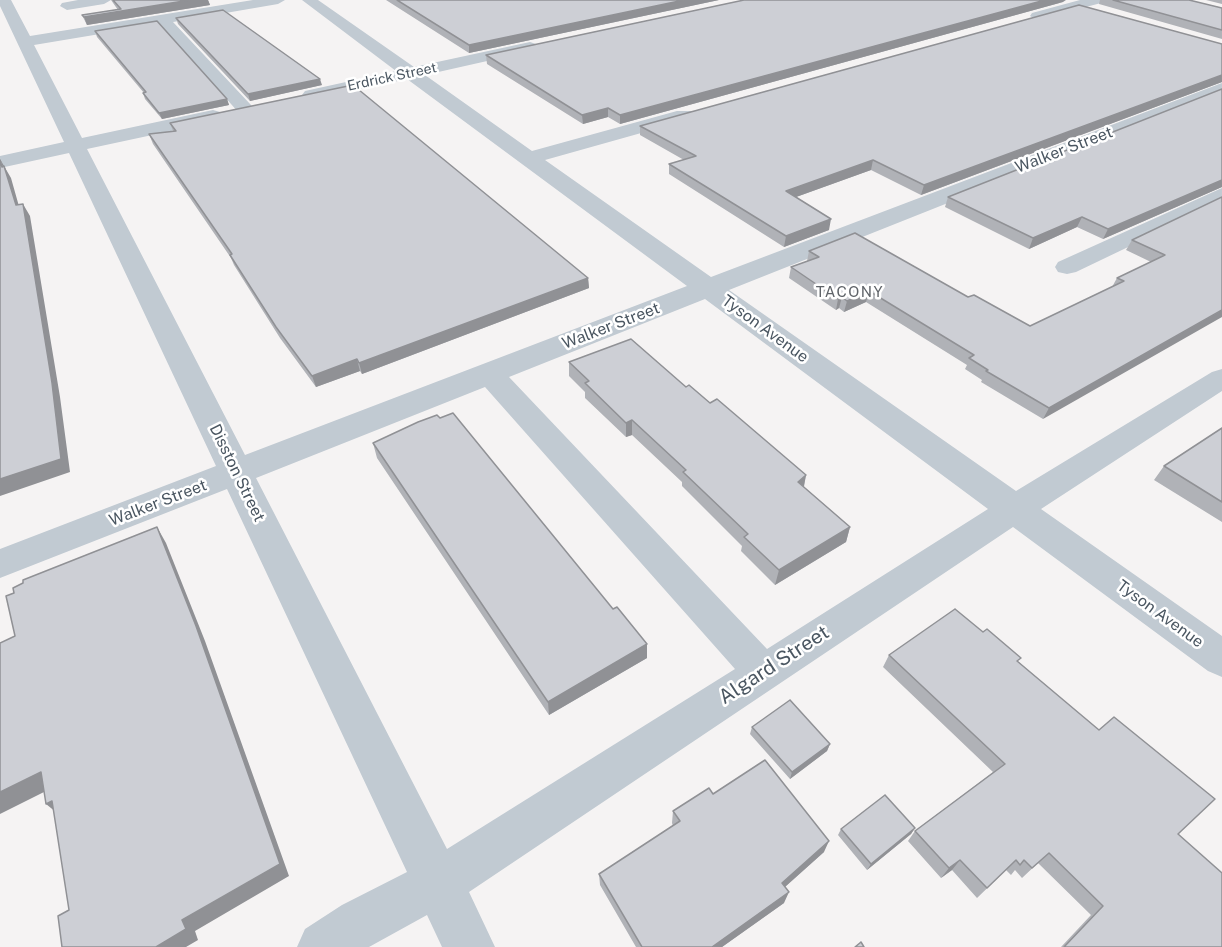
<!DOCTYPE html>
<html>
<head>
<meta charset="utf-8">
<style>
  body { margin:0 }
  canvas { display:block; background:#f5f3f3 }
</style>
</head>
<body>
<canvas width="1222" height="947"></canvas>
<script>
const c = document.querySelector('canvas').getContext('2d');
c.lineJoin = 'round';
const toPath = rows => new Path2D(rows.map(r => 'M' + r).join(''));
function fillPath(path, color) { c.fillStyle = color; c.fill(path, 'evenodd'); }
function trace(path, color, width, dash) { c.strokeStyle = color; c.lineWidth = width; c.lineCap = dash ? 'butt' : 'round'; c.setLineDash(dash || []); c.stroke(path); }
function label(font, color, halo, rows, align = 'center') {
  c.font = font + ' "Public Sans",sans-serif'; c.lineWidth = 5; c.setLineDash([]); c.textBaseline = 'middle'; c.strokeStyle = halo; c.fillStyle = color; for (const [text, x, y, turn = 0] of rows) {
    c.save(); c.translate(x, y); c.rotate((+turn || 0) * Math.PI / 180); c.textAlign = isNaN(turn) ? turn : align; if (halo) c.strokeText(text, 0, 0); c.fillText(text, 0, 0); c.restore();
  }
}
const minor = toPath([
  [0,0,11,0,30,36,253,0,285,0,278,4,173,22,251,105,254,109,251,113,245,114,239,113,160,24,34,45,82,138,213,110,220,112,222,116,220,120,213,122,87,149,245,455,687,286,407,79,311,100,305,99,302,95,305,91,396,71,302,0,318,0,414,67,530,42,536,44,538,47,536,50,425,75,532,151,677,111,691,111,693,115,691,119,545,160,711,277,1222,83,1222,94,729,290,1016,491,1212,372,1222,369,1222,391,1041,509,1222,636,1222,677,1208,671,1013,527,469,892,495,947,442,947,427,915,369,947,297,947,305,929,342,905,407,872,227,489,0,578,0,549,216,466,69,153,0,168,0,156,64,142,0,6,0,0],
  [705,299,988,509,767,649,509,377,705,299],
  [485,387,735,669,447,849,256,478,485,387],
  [78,0,111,0,104,4,67,10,60,6,62,3,78,0],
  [1080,0,1103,0,1101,3,1037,20,1030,16,1032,13,1080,0],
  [1222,188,1222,202,1076,272,1067,274,1058,272,1055,267,1058,262,1222,188]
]);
const wall = toPath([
  [111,0,208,0,210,5,87,25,82,15,118,10],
  [386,0,719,0,469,53],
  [1100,0,1189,0,1222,8,1222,39,1099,4],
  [1206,0,1222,0,1222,4],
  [1063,2,620,124,608,117,583,124,487,64,486,55],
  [176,18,322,85,250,101,178,24],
  [95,31,227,99,229,105,162,119,145,99,143,93,144,93,97,37],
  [1222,44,1222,82,921,195,871,170,796,197,829,230,784,247,669,174,669,164,684,160,640,135,640,126],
  [1222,89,1222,187,1103,239,1077,227,1029,249,945,207,948,197],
  [170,123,588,278,589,288,362,374,360,371,316,387,280,338,234,265,231,258,153,144,149,134,173,131],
  [1222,197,1043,419,981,382,982,380,965,369,967,365,866,302,844,312,839,308,836,310,789,278,791,267,807,261,809,251,968,297,1030,326,1112,287,1117,278,1151,262,1126,250,1132,240],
  [569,362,686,387,710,403,806,475,804,487,850,527,846,542,775,585,741,551,742,546,682,486,682,482,632,435,626,437,585,398,585,392,569,376],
  [1222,428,1222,522,1154,480,1164,466],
  [373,443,647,658,549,715,377,458],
  [983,632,1019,662,1178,834,1222,947,1061,947,1091,915,1038,863,1022,878,1015,870,1011,875,1006,870,977,898,952,870,941,878,908,841,915,831,993,772,883,667,889,655],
  [752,727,830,744,827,751,790,779,750,734],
  [713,794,824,852,785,887,784,903,722,947,636,947,600,885,599,874,673,826,672,823,673,811],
  [915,828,911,834,867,870,838,835,841,829]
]);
const shadedWall = toPath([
  [190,0,208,0,210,5,87,25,84,17],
  [684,0,719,0,469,53,469,45],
  [1045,0,1066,0,1063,2,620,124,620,115],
  [1222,75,1222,82,921,195,924,185],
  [320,79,322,85,250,101,248,94],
  [227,99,229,105,162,119,159,113],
  [608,108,608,117,583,124,582,115],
  [0,159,11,178,22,217,16,205],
  [873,160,871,170,785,201,786,191],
  [1222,180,1222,187,1103,239,1108,229],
  [23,204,30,216,60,397,70,472,0,496,0,479],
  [1082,217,1077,227,1029,249,1033,238],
  [831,219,829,230,784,247,786,236],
  [588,278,589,288,362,374,359,363],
  [869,291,866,302,844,312,847,301],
  [842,297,839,308,836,310,838,299],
  [1222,310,1222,317,1043,419,1049,408],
  [357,359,360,371,316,387,312,376],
  [632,420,632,435,626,437,626,423],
  [806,475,803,490,798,482],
  [157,527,166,543,205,641,289,876,195,931,198,940,186,947,156,947],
  [850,527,846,542,775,585,779,570],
  [647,644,647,658,549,715,548,702],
  [830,744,827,751,790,779,792,772],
  [41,772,56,786,0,814,0,792],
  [52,801,62,817,46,804],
  [915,828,911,834,867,870,871,864],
  [829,841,824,852,777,894,782,883],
  [960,860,952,870,941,878,949,868],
  [789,892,784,903,722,947,712,947]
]);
const building = toPath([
  [113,0,190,0,84,17,82,15,121,9,113,0],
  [397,0,684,0,469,45,397,0],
  [744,0,1045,0,620,115,608,108,582,115,486,55,744,0],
  [1113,0,1189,0,1222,8,1222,30,1113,0],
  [1079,5,1222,44,1222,75,924,185,873,160,786,191,831,219,786,236,669,164,696,156,640,126,1079,5],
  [223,10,320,79,248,94,176,18,223,10],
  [157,21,227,99,159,113,143,93,146,92,95,31,157,21],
  [353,85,588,278,359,363,357,359,312,376,276,327,230,255,232,254,149,134,176,131,170,123,353,85],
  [1222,89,1222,180,1108,229,1082,217,1033,238,948,197,1222,89],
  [0,160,2,167,4,166,16,205,23,204,52,383,61,459,0,479,0,160],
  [1222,197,1222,310,1049,408,986,371,988,370,969,358,974,355,869,291,847,301,842,297,838,299,791,267,819,257,809,251,855,233,968,297,974,295,1030,326,1124,281,1117,278,1165,255,1132,240,1222,197],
  [631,339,686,387,689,385,710,403,717,399,806,475,798,482,850,527,779,570,744,537,748,534,683,472,686,470,632,420,626,423,585,383,589,381,569,362,631,339],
  [453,413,613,609,617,607,647,644,548,702,373,443,418,422,437,415,440,418,453,413],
  [1222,428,1222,502,1164,466,1222,428],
  [157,527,196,626,280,864,182,920,186,929,156,947,62,947,58,916,69,910,52,801,46,804,41,772,0,792,0,643,15,636,6,596,14,593,13,588,23,583,23,580,157,527],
  [955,609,983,632,987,629,1021,658,1017,661,1099,730,1114,717,1215,799,1178,834,1222,873,1222,947,1064,947,1103,906,1049,853,1032,868,1024,860,1020,865,1016,860,987,888,960,860,949,868,915,831,1005,764,889,655,955,609],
  [790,700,830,744,792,772,752,727,790,700],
  [765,760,829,841,782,883,789,892,712,947,642,947,599,874,680,821,673,811,709,788,713,794,765,760],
  [885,795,915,828,871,864,841,829,885,795],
  [861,942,864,947,855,947,861,942]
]);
const farStreetnames = [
  ["Erdrick Street",392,77,-12]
];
const farNeighbourhoodnames = [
  ["TACONY",850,292]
];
const streetNames = [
  ["Walker Street",1064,150,-21],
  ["Walker Street",611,326,-21],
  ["Tyson Avenue",765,329,36],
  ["Disston Street",237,473,64],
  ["Walker Street",158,503,-21],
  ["Tyson Avenue",1160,614,36]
];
const nearStreetnames = [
  ["Algard Street",774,665,-33]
];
fillPath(minor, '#c1cad2');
fillPath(wall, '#b0b2b7');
fillPath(shadedWall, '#909195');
fillPath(building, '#cdcfd5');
trace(building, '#909195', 1.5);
label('14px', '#4a5661', '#fff', farStreetnames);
c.letterSpacing = '1.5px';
label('15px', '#5f6368', '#fff', farNeighbourhoodnames);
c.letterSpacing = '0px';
label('16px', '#4a5661', '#fff', streetNames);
label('20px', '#4a5661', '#fff', nearStreetnames);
</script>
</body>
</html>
